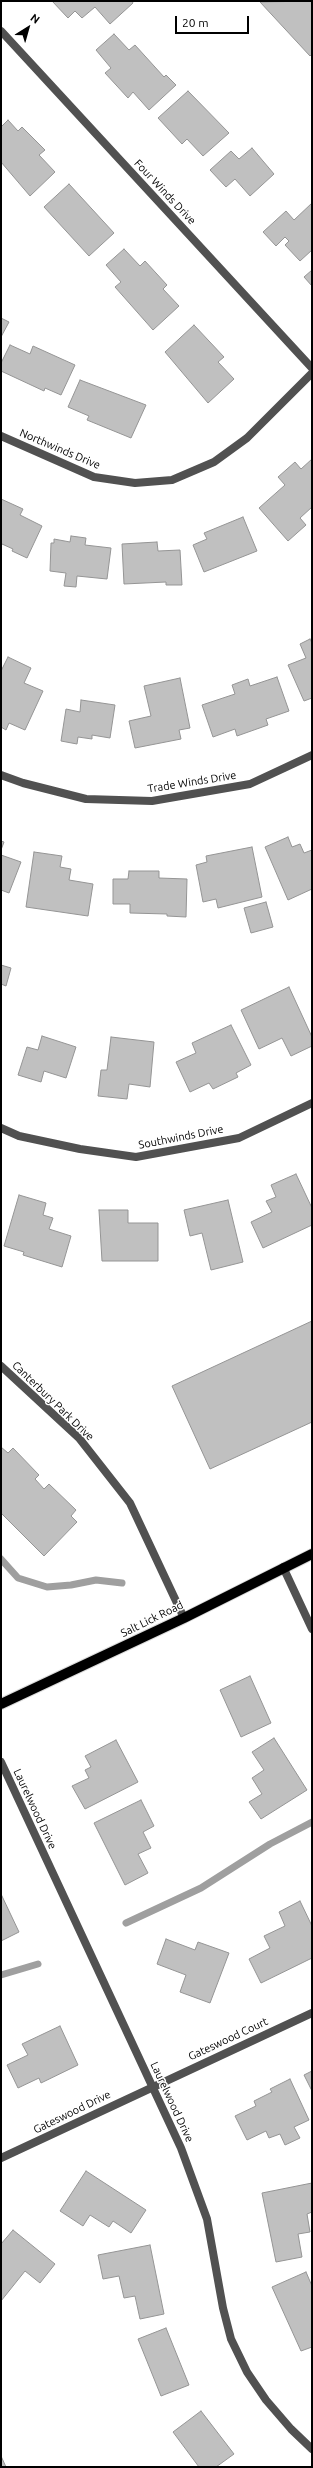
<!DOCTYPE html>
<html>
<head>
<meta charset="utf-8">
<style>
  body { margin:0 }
  #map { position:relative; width:313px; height:2468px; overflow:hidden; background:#fff; font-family:Ubuntu,sans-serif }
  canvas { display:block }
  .frame { position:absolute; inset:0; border:2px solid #000; pointer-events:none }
  .north { position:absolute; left:8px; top:8px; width:40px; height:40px; -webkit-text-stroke:3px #fff; paint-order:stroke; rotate:37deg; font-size:11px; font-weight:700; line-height:16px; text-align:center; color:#000 }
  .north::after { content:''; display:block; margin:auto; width:14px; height:18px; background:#000; clip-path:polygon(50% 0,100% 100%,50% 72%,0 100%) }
  .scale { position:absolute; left:175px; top:16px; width:74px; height:18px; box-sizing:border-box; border:2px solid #000; border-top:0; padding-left:5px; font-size:12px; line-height:14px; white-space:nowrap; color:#000; -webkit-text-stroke:3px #fff; paint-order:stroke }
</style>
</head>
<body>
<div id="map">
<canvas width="313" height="2468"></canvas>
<div class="frame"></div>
<div class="north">N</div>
<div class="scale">20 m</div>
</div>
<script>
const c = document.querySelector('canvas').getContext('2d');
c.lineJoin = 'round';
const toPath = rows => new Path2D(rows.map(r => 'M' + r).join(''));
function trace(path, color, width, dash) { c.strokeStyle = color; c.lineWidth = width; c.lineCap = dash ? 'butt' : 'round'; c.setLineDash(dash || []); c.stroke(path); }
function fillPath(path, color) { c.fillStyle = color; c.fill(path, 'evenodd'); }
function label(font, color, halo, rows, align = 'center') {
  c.font = font + ' Ubuntu,sans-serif'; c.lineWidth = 3; c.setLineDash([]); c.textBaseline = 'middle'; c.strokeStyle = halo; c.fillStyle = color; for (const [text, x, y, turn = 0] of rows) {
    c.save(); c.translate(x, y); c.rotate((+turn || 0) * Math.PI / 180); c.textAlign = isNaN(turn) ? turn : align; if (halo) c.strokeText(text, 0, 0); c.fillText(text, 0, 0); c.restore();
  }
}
const stream = toPath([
  [1,1559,18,1578,47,1587,71,1585,96,1580,122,1583],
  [126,1923,201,1888,270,1844,312,1822],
  [1,1975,38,1964]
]);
const building = toPath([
  [52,1,132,1,133,3,110,24,95,7,82,18,75,11,68,18,52,1],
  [312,1,312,54,310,56,260,2,312,1],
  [114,34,129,50,135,45,164,77,166,75,176,85,149,110,133,92,128,98,105,73,111,68,96,50,114,34],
  [188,91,229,133,203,156,187,139,182,144,158,118,188,91],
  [8,120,18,131,22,127,45,150,39,155,55,172,30,196,1,162,1,127,8,120],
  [252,148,274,174,250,196,235,179,226,187,210,170,231,151,239,159,252,148],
  [69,184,114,233,89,256,44,207,69,184],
  [312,203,312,250,300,261,285,245,289,241,285,237,276,246,263,232,286,211,294,220,312,203],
  [124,249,140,266,145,261,167,285,163,289,179,306,153,330,115,287,121,282,106,265,124,249],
  [312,270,312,286,304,277,312,270],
  [1,318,9,322,1,337,1,318],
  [194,325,224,357,218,362,234,379,208,403,165,352,194,325],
  [10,345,30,354,33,346,75,365,61,395,45,388,44,391,1,371,1,363,10,345],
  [80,380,146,405,131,438,87,420,89,416,68,407,80,380],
  [312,459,312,507,300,518,306,525,288,541,259,508,285,485,278,477,295,462,301,469,312,459],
  [1,499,23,509,20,515,42,526,27,558,12,551,13,549,2,544,1,546,1,499],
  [243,517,257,551,204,572,193,545,207,539,204,533,243,517],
  [71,536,86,538,85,545,111,548,107,579,77,576,76,587,64,586,66,573,50,571,51,543,54,543,54,539,70,542,71,536],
  [157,542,158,551,180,550,182,585,166,585,166,582,124,584,122,544,157,542],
  [310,639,312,643,312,698,304,701,288,665,306,658,300,644,310,639],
  [8,657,31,668,24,683,43,691,25,730,9,723,6,730,1,727,1,671,8,657],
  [277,677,289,711,266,719,268,725,237,736,235,729,213,737,202,705,235,694,232,685,248,679,250,686,277,677],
  [180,678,190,728,179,730,181,739,135,748,129,721,151,716,144,686,180,678],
  [81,700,115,705,110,738,92,735,92,739,78,737,77,744,61,741,66,709,80,712,81,700],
  [288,837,292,847,300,844,304,853,312,850,312,889,288,900,265,847,288,837],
  [1,841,4,842,1,850,1,841],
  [252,847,262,897,218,908,216,899,203,902,196,865,207,862,206,856,252,847],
  [34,852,62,856,60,867,71,869,69,880,93,884,88,916,26,907,34,852],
  [1,855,21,862,9,893,1,890,1,855],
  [129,871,159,871,159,878,187,879,186,917,167,916,167,914,130,913,130,904,113,904,113,879,128,879,129,871],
  [266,902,273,927,251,933,244,908,266,902],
  [1,965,11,968,6,986,1,984,1,965],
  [289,987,312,1037,312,1046,291,1056,282,1038,259,1049,241,1010,289,987],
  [231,1025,251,1065,236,1073,238,1077,213,1089,209,1083,190,1092,176,1062,196,1053,192,1043,231,1025],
  [42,1036,76,1047,66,1078,44,1071,41,1082,18,1075,27,1047,38,1050,42,1036],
  [111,1037,154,1042,150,1087,129,1084,127,1099,98,1096,101,1070,107,1070,111,1037],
  [296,1174,312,1208,312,1225,263,1248,251,1222,272,1212,266,1201,276,1197,271,1185,296,1174],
  [19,1195,46,1203,43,1215,53,1218,49,1229,71,1236,62,1267,23,1255,24,1252,4,1246,19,1195],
  [228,1200,243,1262,211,1270,202,1233,190,1236,184,1210,228,1200],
  [99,1210,128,1210,128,1223,158,1223,158,1261,102,1261,99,1210],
  [312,1321,312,1422,210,1469,172,1386,312,1321],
  [1,1447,8,1453,13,1448,39,1475,35,1479,44,1489,49,1484,76,1510,71,1516,77,1522,44,1556,1,1513,1,1447],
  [250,1676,271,1723,241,1737,220,1690,250,1676],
  [274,1738,307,1790,261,1819,249,1802,262,1794,252,1778,264,1770,252,1752,274,1738],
  [116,1740,138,1782,85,1809,72,1786,89,1778,85,1770,91,1767,85,1756,116,1740],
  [141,1800,154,1826,143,1832,151,1848,138,1854,148,1873,125,1885,94,1823,141,1800],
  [1,1894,19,1932,1,1941,1,1894],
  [300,1901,312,1926,312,1958,261,1983,249,1959,270,1948,264,1936,285,1926,279,1912,300,1901],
  [166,1939,195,1950,198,1942,229,1953,210,2003,180,1992,186,1975,157,1964,166,1939],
  [60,2026,78,2065,41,2083,39,2078,18,2088,7,2065,28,2055,22,2044,60,2026],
  [312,2071,312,2091,304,2075,312,2071],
  [290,2079,309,2120,294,2127,300,2138,285,2145,280,2134,269,2138,266,2131,247,2140,235,2116,256,2106,254,2101,272,2092,270,2089,290,2079],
  [86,2171,146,2210,131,2233,113,2221,109,2227,90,2215,83,2226,60,2211,86,2171],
  [312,2183,312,2212,307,2214,310,2232,298,2234,302,2257,276,2262,262,2193,312,2183],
  [13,2230,55,2264,40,2283,25,2271,1,2301,1,2244,13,2230],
  [150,2245,164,2314,140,2319,135,2296,124,2298,119,2276,103,2279,98,2255,150,2245],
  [306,2272,312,2286,312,2347,301,2351,272,2287,306,2272],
  [166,2328,189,2385,161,2396,138,2339,166,2328],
  [201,2411,234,2454,216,2467,199,2467,173,2432,201,2411],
  [1,2456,6,2467,1,2467,1,2456]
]);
const minor = toPath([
  [1,31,312,368],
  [1,436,94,477,135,483,172,480,214,462,247,438,312,373],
  [1,775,23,783,86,799,152,801,250,784,312,755],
  [1,1128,19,1136,80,1149,136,1157,239,1138,312,1103],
  [1,1366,79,1438,130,1503,184,1618],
  [283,1567,312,1629],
  [1,2158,312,2013]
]);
const tertiary = toPath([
  [1,1762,181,2148,207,2219,223,2308,231,2339,247,2372,266,2400,291,2429,312,2449]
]);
const primary = toPath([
  [1,1704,184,1618,312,1554]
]);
const streetNames = [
  ["Four Winds Drive",165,192,47],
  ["Northwinds Drive",60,449,23],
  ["Trade Winds Drive",192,782,-9],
  ["Southwinds Drive",181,1137,-11],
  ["Canterbury Park Drive",53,1401,44],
  ["Salt Lick Road",152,1619,-26],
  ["Laurelwood Drive",35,1809,65],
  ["Gateswood Court",228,2039,-25],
  ["Laurelwood Drive",172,2102,65],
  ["Gateswood Drive",72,2112,-26]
];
trace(stream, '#9f9f9f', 7);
fillPath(building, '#c0c0c0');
trace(building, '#959595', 1);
trace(primary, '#dbdbdb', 12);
trace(minor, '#515151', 8);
trace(tertiary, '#515151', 8);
trace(primary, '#000', 10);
label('11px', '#000', '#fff', streetNames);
</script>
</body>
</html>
